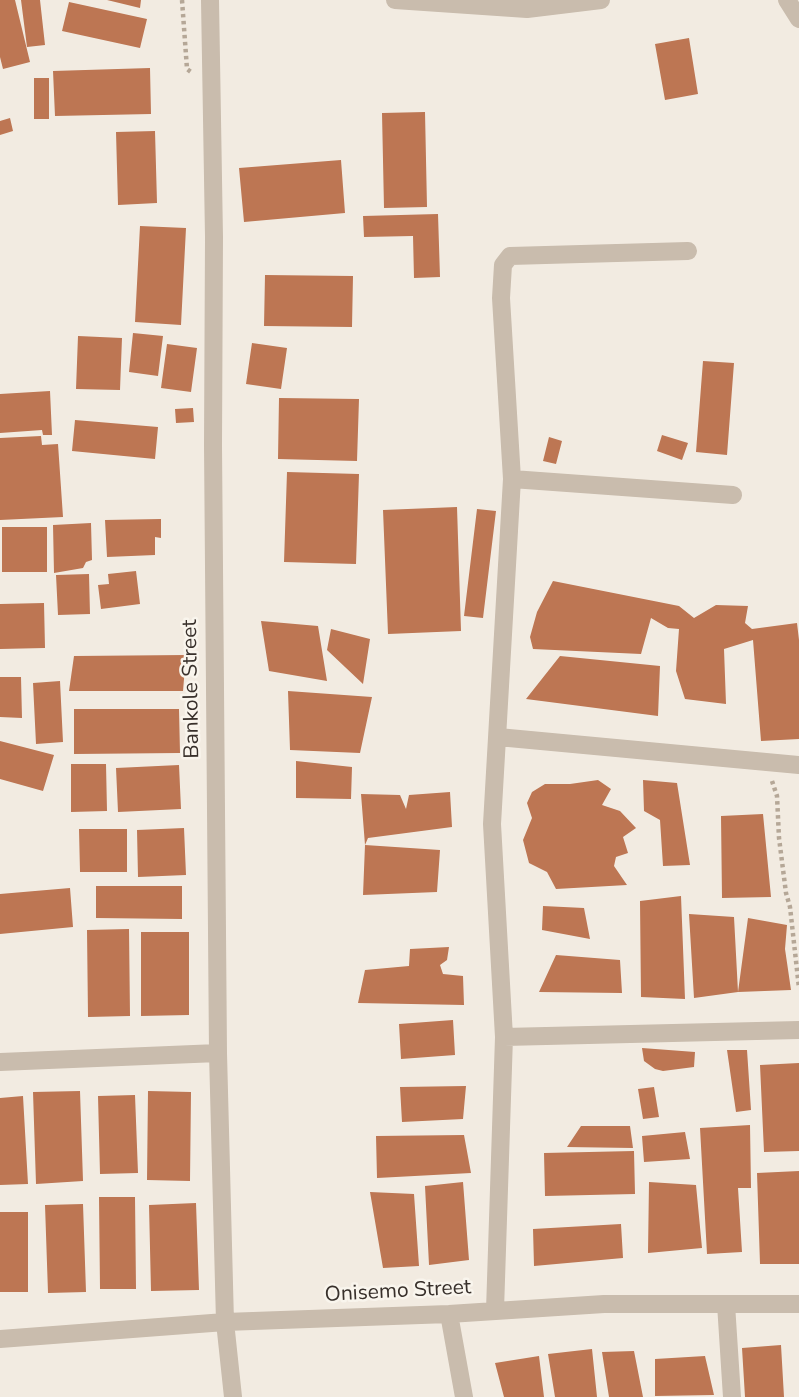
<!DOCTYPE html>
<html>
<head>
<meta charset="utf-8">
<style>
  body { margin:0 }
  canvas { display:block; background:#f2ebe1 }
</style>
</head>
<body>
<canvas width="799" height="1397"></canvas>
<script>
const c = document.querySelector('canvas').getContext('2d');
c.lineJoin = 'round';
function fillPath(path, color) { c.fillStyle = color; c.fill(path, 'evenodd'); }
const toPath = rows => new Path2D(rows.map(r => 'M' + r).join(''));
function trace(path, color, width, dash) { c.strokeStyle = color; c.lineWidth = width; c.lineCap = dash ? 'butt' : 'round'; c.setLineDash(dash || []); c.stroke(path); }
function label(font, color, halo, rows, align = 'center') {
  c.font = font + ' "Nunito Sans",sans-serif'; c.lineWidth = 5; c.setLineDash([]); c.textBaseline = 'middle'; c.strokeStyle = halo; c.fillStyle = color; for (const [text, x, y, turn = 0] of rows) {
    c.save(); c.translate(x, y); c.rotate((+turn || 0) * Math.PI / 180); c.textAlign = isNaN(turn) ? turn : align; if (halo) c.strokeText(text, 0, 0); c.fillText(text, 0, 0); c.restore();
  }
}
const building = toPath([
  [0,0,15,0,30,62,3,69,0,57],
  [21,0,40,0,45,45,27,47],
  [107,0,141,0,140,8],
  [69,2,147,19,140,48,62,31],
  [689,38,698,94,665,100,655,44],
  [150,68,151,114,55,116,53,71],
  [34,78,49,78,49,119,34,119],
  [425,112,427,207,384,208,382,113],
  [10,118,13,131,0,135,0,121],
  [155,131,157,203,118,205,116,132],
  [341,160,345,213,244,222,239,168],
  [438,214,440,277,414,278,413,236,364,237,363,216],
  [140,226,186,228,181,325,135,322],
  [265,275,353,276,352,327,264,326],
  [133,333,163,336,158,376,129,372],
  [78,336,122,338,120,390,76,389],
  [252,343,287,348,281,389,246,384],
  [167,344,197,348,191,392,161,388],
  [703,361,734,363,727,455,696,452],
  [50,391,52,435,43,435,42,430,0,433,0,394],
  [279,398,359,399,357,461,278,459],
  [193,408,194,422,176,423,175,409],
  [75,420,158,427,155,459,72,451],
  [662,435,688,443,682,460,657,451],
  [41,436,42,445,58,444,63,517,0,520,0,438],
  [549,437,562,441,556,464,543,461],
  [287,472,359,474,356,564,284,562],
  [457,507,461,631,388,634,383,510],
  [477,509,496,511,483,618,464,616],
  [161,519,161,538,155,537,155,555,107,557,105,520],
  [91,523,92,560,86,562,83,568,54,573,53,525],
  [2,527,47,527,47,572,2,572],
  [136,571,140,604,101,609,98,585,109,584,108,574],
  [89,574,90,614,58,615,56,575],
  [553,581,679,606,694,618,716,605,748,606,745,623,752,629,797,623,799,640,799,739,761,741,753,640,724,649,726,704,685,699,676,671,679,629,668,628,651,618,641,654,533,649,530,637,537,612],
  [44,603,45,648,0,649,0,604],
  [261,621,318,626,327,681,269,671],
  [331,629,370,639,363,684,327,650],
  [186,655,183,691,69,691,74,656],
  [560,656,660,666,658,716,526,699],
  [0,677,21,677,22,718,0,717],
  [60,681,63,742,36,744,33,683],
  [288,691,372,697,360,753,290,750],
  [74,709,179,709,180,753,74,754],
  [0,741,54,755,43,791,0,779],
  [296,761,352,767,351,799,296,798],
  [71,764,106,764,107,811,71,812],
  [179,765,181,809,118,812,116,768],
  [598,780,611,789,602,805,620,811,636,828,623,837,628,853,616,857,614,866,627,885,556,889,547,872,529,863,523,840,532,818,527,803,532,792,545,784,570,784],
  [643,780,677,783,690,865,663,866,660,820,644,811],
  [450,792,452,827,368,838,365,845,361,794,400,795,406,809,409,795],
  [763,814,771,897,722,898,721,816],
  [184,828,186,875,138,877,137,830],
  [79,829,127,829,127,872,80,872],
  [365,845,440,850,437,892,363,895],
  [96,886,182,886,182,919,96,918],
  [70,888,73,927,0,934,0,894],
  [681,896,685,999,641,997,640,901],
  [543,906,584,908,590,939,542,930],
  [689,914,734,917,738,992,694,998],
  [748,918,787,925,785,949,791,990,738,992],
  [129,929,130,1016,88,1017,87,930],
  [141,932,189,932,189,1015,141,1016],
  [449,947,447,960,440,965,443,974,463,976,464,1005,358,1003,365,970,409,966,410,949],
  [556,955,620,960,622,993,539,992],
  [453,1020,455,1055,401,1059,399,1024],
  [642,1048,695,1052,694,1067,663,1071,655,1069,644,1061],
  [727,1050,747,1050,751,1110,736,1112],
  [799,1063,799,1151,764,1152,760,1065],
  [466,1086,463,1119,402,1122,400,1087],
  [654,1087,659,1117,643,1119,638,1089],
  [80,1091,83,1181,36,1184,33,1092],
  [148,1091,191,1092,190,1181,147,1180],
  [135,1095,138,1173,100,1174,98,1096],
  [23,1096,28,1184,0,1185,0,1098],
  [750,1125,751,1188,738,1188,742,1252,707,1254,700,1128],
  [581,1126,630,1126,633,1148,567,1147],
  [685,1132,690,1159,644,1162,642,1136],
  [464,1135,471,1173,377,1178,376,1136],
  [634,1151,635,1194,545,1196,544,1153],
  [799,1171,799,1264,760,1264,757,1173],
  [463,1182,469,1260,429,1265,425,1186],
  [649,1182,696,1185,702,1248,648,1253],
  [370,1192,414,1194,419,1266,383,1268],
  [99,1197,135,1197,136,1289,100,1289],
  [196,1203,199,1290,151,1291,149,1205],
  [83,1204,86,1292,48,1293,45,1205],
  [0,1212,28,1212,28,1292,0,1292],
  [621,1224,623,1258,534,1266,533,1229],
  [781,1345,784,1397,745,1397,742,1348],
  [592,1349,597,1397,555,1397,548,1354],
  [634,1351,643,1397,609,1397,602,1352],
  [539,1356,544,1397,504,1397,495,1363],
  [705,1356,714,1395,655,1396,655,1359]
]);
const path = toPath([
  [182,0,187,69,191,72],
  [772,781,777,796,779,838,786,893,790,907,799,988]
]);
const minor = toPath([
  [210,0,214,237,213,445,218,1053,225,1322,233,1397],
  [395,0,527,9,601,0],
  [787,0,799,19],
  [512,479,733,495],
  [498,737,799,765],
  [504,1037,799,1030],
  [0,1062,218,1053],
  [726,1304,732,1397],
  [495,1310,504,1037,492,824,512,479,501,298,503,265,510,256,688,251],
  [449,1314,464,1397],
  [0,1339,225,1322,449,1314,604,1304,799,1304]
]);
const streetNames = [
  ["Bankole Street",192,689,-91],
  ["Onisemo Street",398,1292,-3]
];
fillPath(building, '#bd7653');
trace(path, '#b5a797', 4.5, [3.5, 3.5]);
trace(minor, '#c9bcad', 18);
label('21px', '#38302b', '#f9f5ed', streetNames);
</script>
</body>
</html>
